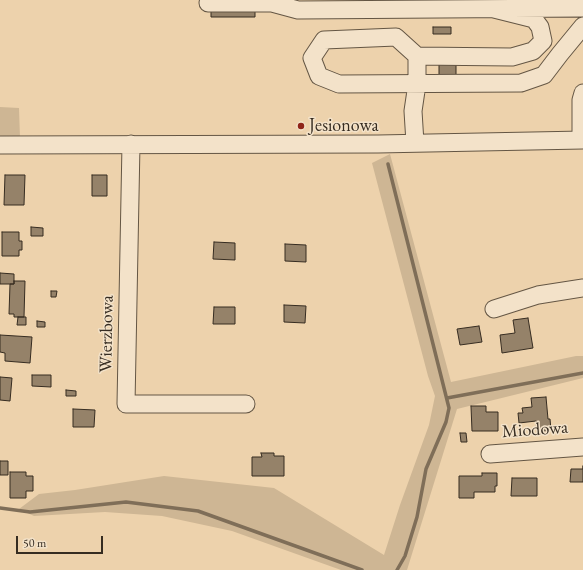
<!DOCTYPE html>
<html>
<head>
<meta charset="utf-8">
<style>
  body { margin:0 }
  #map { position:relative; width:583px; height:570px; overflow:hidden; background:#edd2ac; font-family:"EB Garamond",serif }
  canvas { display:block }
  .scale { position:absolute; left:16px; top:536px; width:87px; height:18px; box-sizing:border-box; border:2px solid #362c21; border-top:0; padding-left:5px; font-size:12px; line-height:14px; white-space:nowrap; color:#362c21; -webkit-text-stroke:3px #f3e2c9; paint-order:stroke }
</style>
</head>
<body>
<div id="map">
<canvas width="583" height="570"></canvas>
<div class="scale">50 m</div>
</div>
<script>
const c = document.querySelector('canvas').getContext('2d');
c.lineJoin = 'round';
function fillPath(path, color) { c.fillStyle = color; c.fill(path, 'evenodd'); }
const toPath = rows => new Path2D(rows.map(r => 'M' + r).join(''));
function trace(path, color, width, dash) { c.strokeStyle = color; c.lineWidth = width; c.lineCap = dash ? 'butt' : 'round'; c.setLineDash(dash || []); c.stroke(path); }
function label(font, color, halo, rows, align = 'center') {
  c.font = font + ' "EB Garamond",serif'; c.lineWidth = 3; c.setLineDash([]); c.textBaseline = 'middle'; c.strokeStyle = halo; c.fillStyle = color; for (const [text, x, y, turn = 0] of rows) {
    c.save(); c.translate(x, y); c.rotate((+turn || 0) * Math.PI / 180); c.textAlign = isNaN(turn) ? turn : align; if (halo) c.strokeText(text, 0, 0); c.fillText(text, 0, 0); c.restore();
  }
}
const green = toPath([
  [0,107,19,108,20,138,0,138],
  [390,154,451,382,576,356,583,356,583,378,457,409,407,570,341,570,232,531,162,516,105,512,34,516,19,509,39,494,75,490,164,476,274,488,384,555,400,505,429,425,435,396,428,376,372,163]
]);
const stream = toPath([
  [388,164,449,408,446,422,426,469,417,517,405,556,397,570],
  [447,398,583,373],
  [0,508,30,512,126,502,198,511,362,570]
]);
const building = toPath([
  [211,11,255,11,255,17,211,17,211,11],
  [433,27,451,27,451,34,433,34,433,27],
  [439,64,456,64,456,76,439,76,439,64],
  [5,175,25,175,24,205,4,205,5,175],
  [92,175,107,175,107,196,92,196,92,175],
  [31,227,43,228,43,236,31,236,31,227],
  [2,232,19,232,19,241,22,241,22,250,19,250,19,256,2,256,2,232],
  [214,242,235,243,235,260,213,259,214,242],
  [285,244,306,245,306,262,285,261,285,244],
  [0,273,14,274,14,284,0,284,0,273],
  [14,281,25,281,24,317,14,317,14,314,9,314,10,284,14,284,14,281],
  [51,291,57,291,56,297,51,297,51,291],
  [284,305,306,306,305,323,284,322,284,305],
  [214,307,235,307,235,324,213,324,214,307],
  [18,317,26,317,26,325,17,325,18,317],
  [528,318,533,348,502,353,500,335,515,333,513,320,528,318],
  [37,321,45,322,45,327,37,327,37,321],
  [479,326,482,342,460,345,457,329,479,326],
  [0,335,32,337,30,363,5,361,5,353,0,352,0,335],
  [32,375,51,375,51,387,32,386,32,375],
  [0,377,12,378,10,401,0,400,0,377],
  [66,390,76,391,76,396,66,396,66,390],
  [546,397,548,419,550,419,551,430,537,432,536,421,519,423,518,413,523,413,522,408,532,407,531,398,546,397],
  [471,406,486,406,486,412,498,412,498,431,472,431,471,406],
  [73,409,95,410,94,427,73,427,73,409],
  [460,433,466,433,467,442,461,442,460,433],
  [261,453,274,453,274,456,284,456,284,476,252,476,252,457,262,457,261,453],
  [0,461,8,461,8,475,0,475,0,461],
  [583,466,583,482,570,482,571,469,583,469,583,466],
  [10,472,26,472,26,476,33,476,33,491,26,491,26,498,10,498,10,472],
  [482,473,497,473,497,486,495,486,495,492,474,492,474,498,459,498,459,476,482,476,482,473],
  [512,478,537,478,537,496,511,496,512,478]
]);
const minor = toPath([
  [208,3,272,3,298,10,583,8],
  [494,9,534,19,540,27,543,41,533,51,512,57,417,56,396,37,324,40,312,58,319,76,339,84,521,83,544,75,560,54,583,26],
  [581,140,581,100,583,93],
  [415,143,413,111,417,84,417,56],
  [131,144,126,404,246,404],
  [0,145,378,144,583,140],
  [494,309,538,295,583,288],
  [490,454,583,447]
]);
const markers = [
  [301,126,4,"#8f2418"]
];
const poiNames = [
  ["Jesionowa",309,126]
];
const streetNames = [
  ["Wierzbowa",107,334,-89],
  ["Miodowa",535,430,-4]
];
fillPath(green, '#ceb694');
trace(stream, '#7f6e58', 3.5);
fillPath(building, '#958269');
trace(building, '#362c21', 1);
trace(minor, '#645644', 19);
trace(minor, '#f3e2c9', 17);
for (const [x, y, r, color] of markers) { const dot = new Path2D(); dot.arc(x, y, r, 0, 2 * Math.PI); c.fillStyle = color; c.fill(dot); trace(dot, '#f3e2c9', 1.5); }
label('18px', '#362c21', '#f3e2c9', poiNames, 'left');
label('18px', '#362c21', '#f3e2c9', streetNames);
</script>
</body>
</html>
